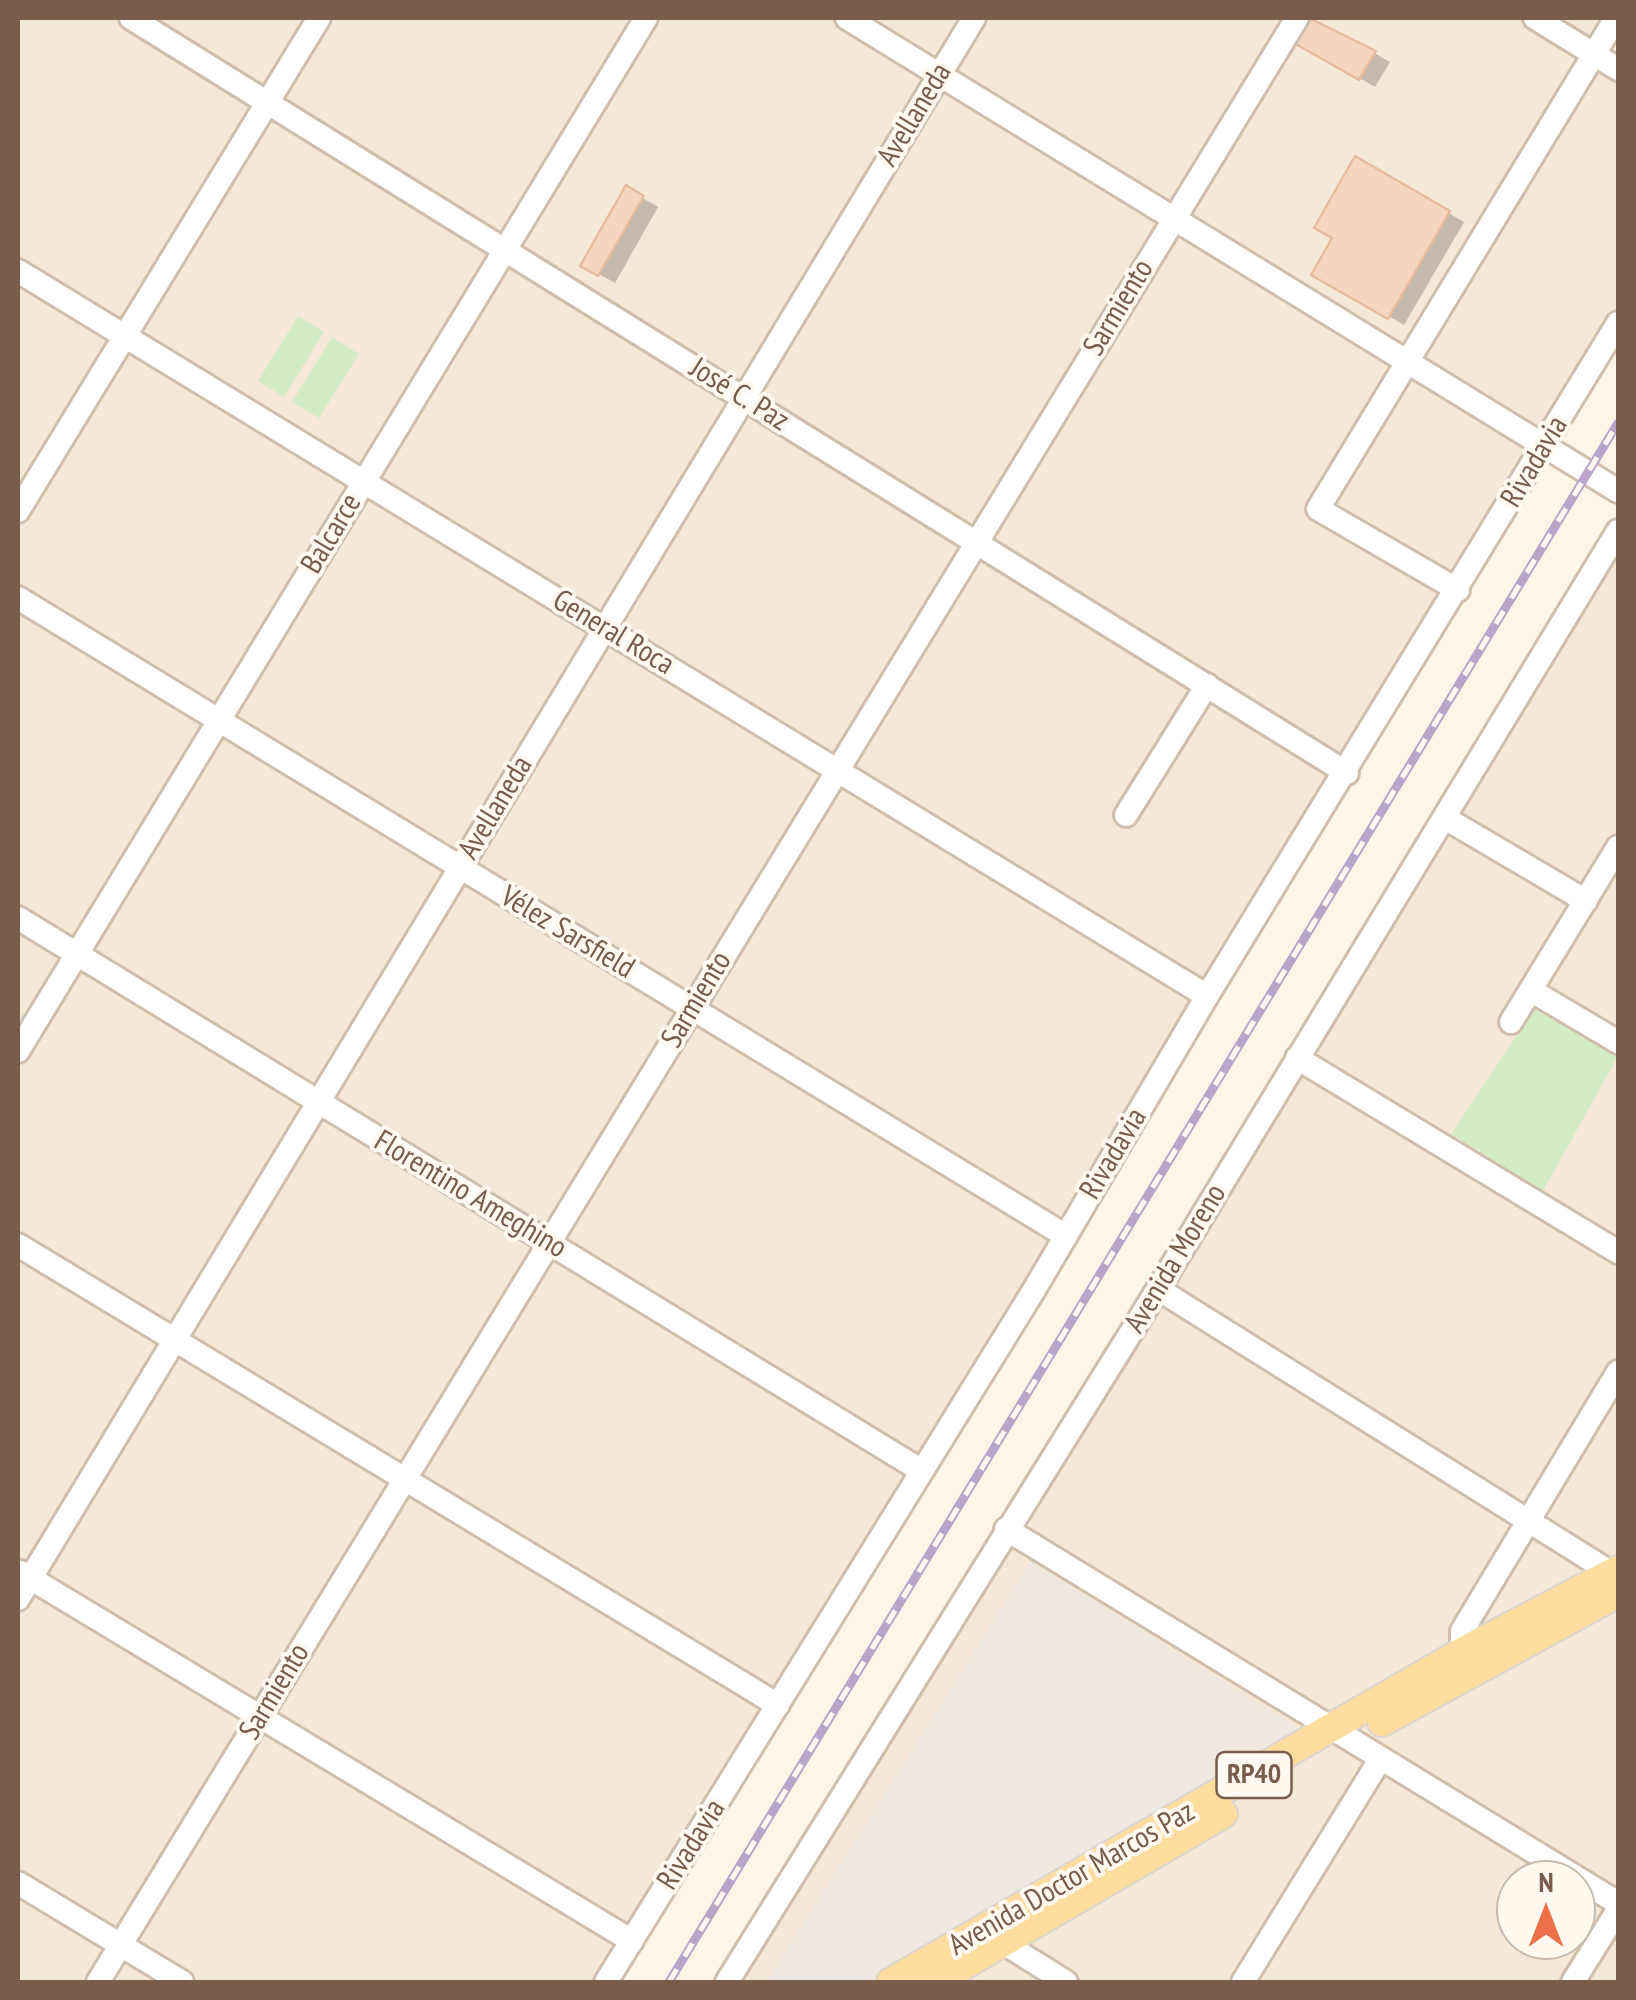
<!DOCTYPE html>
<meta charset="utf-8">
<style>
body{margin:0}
#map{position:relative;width:1636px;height:2000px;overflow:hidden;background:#fdf6e8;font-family:"PT Sans Narrow",sans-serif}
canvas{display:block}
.frame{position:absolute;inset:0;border:20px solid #795c4a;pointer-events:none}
.north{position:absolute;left:1496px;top:1860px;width:100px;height:100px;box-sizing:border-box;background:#fff9f0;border:2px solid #c9baae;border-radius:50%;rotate:0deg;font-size:28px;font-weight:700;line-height:40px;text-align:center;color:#795c4a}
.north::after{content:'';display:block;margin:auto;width:35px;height:45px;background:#ec7149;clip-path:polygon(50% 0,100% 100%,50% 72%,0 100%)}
</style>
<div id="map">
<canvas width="1636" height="2000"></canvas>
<div class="frame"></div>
<div class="north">N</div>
</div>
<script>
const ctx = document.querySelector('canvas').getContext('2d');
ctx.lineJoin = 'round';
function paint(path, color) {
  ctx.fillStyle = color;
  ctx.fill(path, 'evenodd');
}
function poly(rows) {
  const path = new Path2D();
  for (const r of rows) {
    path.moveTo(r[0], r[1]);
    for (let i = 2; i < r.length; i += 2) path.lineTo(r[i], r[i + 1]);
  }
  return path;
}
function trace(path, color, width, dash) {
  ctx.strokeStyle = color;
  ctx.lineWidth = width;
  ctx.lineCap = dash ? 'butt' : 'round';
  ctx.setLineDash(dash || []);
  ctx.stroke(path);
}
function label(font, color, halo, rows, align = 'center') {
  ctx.font = font + ' "PT Sans Narrow",sans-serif';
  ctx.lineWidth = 8;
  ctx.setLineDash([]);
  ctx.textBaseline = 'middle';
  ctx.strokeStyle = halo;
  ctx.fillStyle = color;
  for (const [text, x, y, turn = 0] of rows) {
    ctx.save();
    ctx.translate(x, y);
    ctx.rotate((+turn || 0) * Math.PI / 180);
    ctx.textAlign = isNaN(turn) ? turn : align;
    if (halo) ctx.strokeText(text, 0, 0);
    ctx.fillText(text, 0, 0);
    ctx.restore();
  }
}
paint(poly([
 [18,18,1616,18,1594,54,1618,69,1618,323,606,1982,18,1982],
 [1618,531,1618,1982,727,1982],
 [1516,1880,1576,1880,1576,1940,1516,1940]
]), '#f5e8d6');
paint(poly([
 [1031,1561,1302,1731,902,1957,866,1982,766,1982]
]), '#eee8e1');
paint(poly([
 [298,316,324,332,284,397,258,381],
 [332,337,359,354,319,418,292,402],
 [1537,1005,1618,1056,1543,1191,1451,1134]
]), '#d4ecc5');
paint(poly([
 [1312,18,1390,62,1375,87,1298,42],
 [1356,160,1464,222,1404,325,1315,274,1336,237],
 [627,189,658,207,615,283,583,265]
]), '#0003');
const building = poly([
 [1309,18,1376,51,1359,80,1294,43,1309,18],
 [1355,156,1450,211,1388,319,1311,275,1332,238,1314,228,1355,156],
 [626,185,644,196,598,276,580,266,626,185]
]);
paint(building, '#f4d5bf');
trace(building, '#e7bc9e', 2.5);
const minor = poly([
 [131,18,1347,773],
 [847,18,1618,491],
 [1535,18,1618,69],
 [18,271,1207,996],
 [18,511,319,18],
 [1458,590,1318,509,1616,18],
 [18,598,1066,1236],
 [1126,815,1207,685],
 [1445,818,1586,901],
 [18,918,922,1471],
 [1532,991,1618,1042],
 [1511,1022,1618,847],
 [18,1051,646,18],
 [1297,1058,1618,1252],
 [18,1245,778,1705],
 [1158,1289,1618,1577],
 [1006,1529,1618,1903],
 [20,1572,632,1941],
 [18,1599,974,18],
 [1462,1652,1462,1631,1618,1372],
 [18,1883,182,1982],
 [1002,1942,1066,1982],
 [98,1982,1297,18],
 [606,1982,1034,1290,1207,996,1618,323],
 [727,1982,1158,1289,1618,531],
 [1243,1982,1381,1758],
 [1573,1982,1618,1910]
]);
const major = poly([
 [1382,1722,1618,1593],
 [891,1982,1462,1652,1618,1570],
 [935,1982,1223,1814]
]);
trace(minor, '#d0bead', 28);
trace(major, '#dcd5d0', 32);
trace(minor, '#fff', 22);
trace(major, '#fedd9f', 28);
const rail = poly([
 [669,1982,1618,423]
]);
trace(rail, '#b9a5c9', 9);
trace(rail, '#fff9f0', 5, [15]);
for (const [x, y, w] of [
 [1254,1775,75]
]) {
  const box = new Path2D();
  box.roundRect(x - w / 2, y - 23, w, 46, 8);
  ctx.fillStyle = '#fff9f0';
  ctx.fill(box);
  trace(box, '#795c4a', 2.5);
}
label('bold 28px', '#795c4a', null, [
 ["RP40",1254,1775]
]);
label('30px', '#795c4a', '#fff9f0', [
 ["Avellaneda",915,115,-59],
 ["Sarmiento",1119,308,-59],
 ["José C. Paz",739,395,32],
 ["Rivadavia",1535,462,-59],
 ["Balcarce",332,534,-59],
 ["General Roca",613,633,31],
 ["Avellaneda",496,808,-59],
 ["Vélez Sarsfield",567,933,31],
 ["Sarmiento",697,1000,-59],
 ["Rivadavia",1114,1154,-59],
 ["Florentino Ameghino",470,1195,31],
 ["Avenida Moreno",1176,1259,-59],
 ["Sarmiento",275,1692,-59],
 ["Rivadavia",692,1845,-58],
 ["Avenida Doctor Marcos Paz",1072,1879,-30]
]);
</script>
